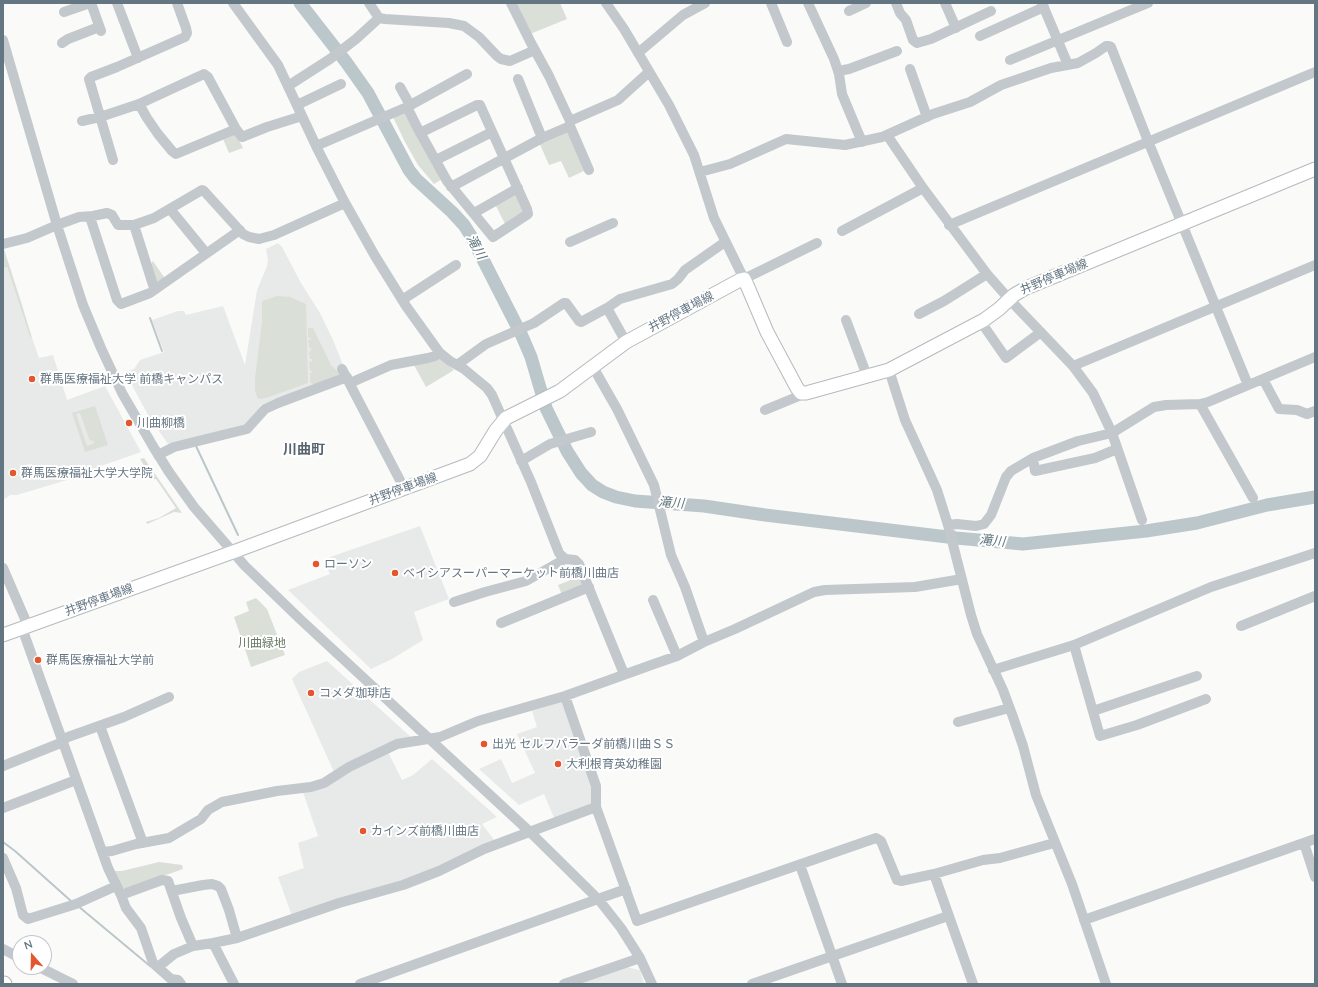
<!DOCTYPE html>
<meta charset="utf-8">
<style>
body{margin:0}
#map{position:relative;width:1318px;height:987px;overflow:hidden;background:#fafaf8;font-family:Quicksand,sans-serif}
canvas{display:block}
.frame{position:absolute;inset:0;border:4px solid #657683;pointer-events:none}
.north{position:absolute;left:12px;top:935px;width:40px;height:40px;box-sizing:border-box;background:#fff;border:1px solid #c1c8cd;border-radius:50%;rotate:340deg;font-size:11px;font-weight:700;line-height:16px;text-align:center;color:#657683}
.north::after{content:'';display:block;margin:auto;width:14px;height:18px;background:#e4572e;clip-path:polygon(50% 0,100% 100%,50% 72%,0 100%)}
</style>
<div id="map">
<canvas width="1318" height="987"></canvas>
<div class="frame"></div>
<div class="north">N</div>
</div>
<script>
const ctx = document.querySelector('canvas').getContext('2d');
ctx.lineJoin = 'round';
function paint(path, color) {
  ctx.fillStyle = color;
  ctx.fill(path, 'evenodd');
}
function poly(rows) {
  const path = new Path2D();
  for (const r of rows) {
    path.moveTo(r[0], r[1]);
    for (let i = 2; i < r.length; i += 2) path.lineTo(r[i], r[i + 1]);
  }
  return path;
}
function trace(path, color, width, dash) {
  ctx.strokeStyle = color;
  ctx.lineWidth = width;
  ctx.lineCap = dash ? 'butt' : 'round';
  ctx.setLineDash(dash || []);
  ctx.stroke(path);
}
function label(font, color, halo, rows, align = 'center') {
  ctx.font = font + ' Quicksand,"Noto Sans JP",sans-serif';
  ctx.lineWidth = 4;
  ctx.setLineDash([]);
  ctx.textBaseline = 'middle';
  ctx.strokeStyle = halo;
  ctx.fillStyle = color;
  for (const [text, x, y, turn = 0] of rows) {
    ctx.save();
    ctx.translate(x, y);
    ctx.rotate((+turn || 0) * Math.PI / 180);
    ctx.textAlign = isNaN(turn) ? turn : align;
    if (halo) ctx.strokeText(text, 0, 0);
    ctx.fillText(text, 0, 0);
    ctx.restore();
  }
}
paint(poly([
 [278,243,282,247,301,283,320,313,333,340,346,372,260,405,260,407,245,425,168,444,148,415,125,372,134,369,140,360,164,352,152,320,178,311,184,311,186,315,223,306,245,365,257,290,267,266,268,260,266,249],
 [7,267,30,337,32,338,39,358,53,355,67,400,105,386,141,452,101,466,87,474,17,495,10,495,3,500,3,268],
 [420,526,449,599,414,612,423,640,392,659,371,669,288,590,330,574,328,570,333,568,330,557],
 [327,661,413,739,334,772,292,679,299,672],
 [559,701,564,703,594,786,595,805,555,820,544,794,519,805,479,769,501,759,512,783,535,773,517,734,537,727,532,711],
 [388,752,402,780,413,775,432,759,497,817,482,824,495,841,414,878,292,916,278,877,304,868,298,843,318,836,303,792],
 [626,967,640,970,644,984,576,984]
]), '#e8e9e9');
paint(poly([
 [514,3,560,3,567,19,530,34],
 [401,114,407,114,442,179,434,184,418,165,405,142,393,117],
 [567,129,586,170,569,178,561,161,549,165,539,142],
 [233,134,237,136,243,148,229,153,223,139],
 [516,192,526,210,506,226,495,204],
 [3,246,22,305,32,338,30,337,7,267,3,268],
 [153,261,166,280,156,284,151,264],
 [277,296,290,297,306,304,308,383,266,398,258,399,255,391,255,379,262,322,262,301],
 [308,328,313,328,331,365,340,374,314,385,310,382,310,373,313,372,310,370,309,362,312,361,312,359,310,359,309,352,312,349,309,347,308,340,312,339,308,337],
 [440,358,454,370,426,387,414,365],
 [95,406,108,445,85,452,72,413],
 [80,413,90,441,93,440,94,443,87,446,76,414],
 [144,458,182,513,174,512,147,524,146,522,159,518,176,508,156,479,149,479,148,477,150,475,140,459],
 [578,577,579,579,581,578,583,581,581,587,562,595,558,585],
 [256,598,267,609,285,655,251,667,234,617,249,611,246,602],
 [159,862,182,865,183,869,126,889,121,887,115,871,122,871]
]), '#dadfd7');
trace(poly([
 [150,318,162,351],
 [196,446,238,535],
 [3,842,15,851,71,901],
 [78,906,150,966]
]), '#bbc7cb', 2);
trace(poly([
 [300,3,346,62,368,93,409,170,416,179,452,212,464,225,471,236,522,336,531,357,546,408,567,451,581,473,592,485,603,492,616,497,635,501,704,506,765,515,956,538,1023,544,1146,531,1197,523,1267,505,1315,497]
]), '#bbc7cb', 13);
const major = poly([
 [3,635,233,552,470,464,480,456,496,430,506,418,560,391,626,342,740,280,744,279,747,285,767,332,797,388,801,393,806,393,889,370,984,320,999,309,1014,295,1026,288,1315,169]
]);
const highway = poly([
 [3,984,4,984]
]);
trace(major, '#b5babe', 15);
trace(highway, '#b4b9bd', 17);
trace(poly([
 [91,3,101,31],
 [117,3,138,58],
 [233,3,278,65,318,150,344,201,375,256,406,306,439,352,450,361,464,369,487,388,492,395,531,482,559,553,565,559,575,560,579,564,624,674],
 [369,3,379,18,385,19,449,23,464,26,479,37,497,56,501,59,510,61,535,50],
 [511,3,531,43,549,76,570,121],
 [606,3,624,29,669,105,694,155,714,218,744,279,817,243],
 [771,3,787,42],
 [808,3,834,59,839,74,842,94,862,142],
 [896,3,900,13,906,20,913,40,917,43,931,39,991,11],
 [945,3,956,28],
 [1042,3,1068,65],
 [849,11,866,3],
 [64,12,90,3],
 [980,36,1044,7],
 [3,40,57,225,83,305,101,348,122,393,154,448,169,472,194,507,245,566,301,620,530,832,599,900,621,928,640,958,652,984],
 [62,43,68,39,99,27],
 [638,53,683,15,705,3],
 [1010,60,1148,3],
 [910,69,927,117],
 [838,71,849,69,897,51],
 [518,79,542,138],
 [288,86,330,59,356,39,379,18],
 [400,87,410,105],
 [139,104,147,118,158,134,172,151,176,154,236,129],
 [297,105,341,84],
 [407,107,467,74],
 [82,121,100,117,139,104,204,74,208,77,236,129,242,137,267,127,302,116],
 [570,126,589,170],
 [887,135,923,188,987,274,1009,299,1073,366,1093,393,1112,433,1142,520],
 [316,146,407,107,417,127,447,181,493,237,528,214,527,209,480,105,477,105,420,133],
 [113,160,89,79,91,77,117,67,185,37,187,33,186,28,177,3],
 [436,160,492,132],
 [700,172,730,164,786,139,845,145,882,137,933,114,970,102,1001,85,1051,68,1078,63,1096,53,1106,46,1109,46,1111,47,1148,141,1248,385],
 [451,187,542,138,570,126,570,121,618,100,649,72],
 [170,209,206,253],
 [474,213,518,188],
 [90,217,117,300,121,304,150,293,240,230],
 [134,225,153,285,156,289],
 [949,225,1315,72],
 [842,231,923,188],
 [570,242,613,223],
 [3,244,27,238,57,225,79,217,93,216,107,213,112,215,118,225,134,225,154,218,202,190,204,191,243,234,249,237,259,239,274,235,345,203],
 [402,300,456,265],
 [607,308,626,342],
 [919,314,944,301,987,274],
 [846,320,867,376],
 [981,322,1006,358,1041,332],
 [457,365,486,344,534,323,564,303,566,303,579,321,581,322,607,308,620,299,672,284,678,279,685,270,725,242],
 [1073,366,1315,265],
 [593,367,617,409,654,485,671,555,685,587,704,642],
 [342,369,404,488],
 [889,370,905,420,937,490,948,525,971,615,977,634,1003,690,1013,717,1023,746,1036,795,1072,884,1106,984],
 [1263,379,1279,409,1297,410,1307,414,1315,411],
 [350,383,391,365,428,358,435,356,439,352],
 [1200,404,1253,498],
 [765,410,799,396,801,393],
 [158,455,174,447,247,429,265,409,278,403,347,377],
 [1033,458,1035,471,1095,458,1117,449],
 [521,461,550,444,591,432],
 [948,525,957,524,976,526,984,524,991,515,1006,477,1011,471,1033,458,1078,441,1112,433,1154,407,1166,405,1200,404,1208,402,1315,357],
 [3,568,28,626],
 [653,600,677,656],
 [454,602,485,592,526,581,565,559],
 [501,623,589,587],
 [1241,626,1315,596],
 [22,628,108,868,121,895,126,908,141,928,153,963,171,979,178,980,181,984],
 [1074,645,1100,736,1137,725,1206,699],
 [993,670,1074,645,1211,587,1315,553],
 [565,696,596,786,596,807,637,921,876,838,881,841,897,880,901,881,934,874,983,860,1000,858,1054,843],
 [1093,711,1197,676],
 [958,722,1009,708],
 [100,726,143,843],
 [3,766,58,744,68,737,124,717,169,697],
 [3,808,76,780],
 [1304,843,1315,877],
 [103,852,112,851,136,844,169,838,201,819,208,810,222,802,277,791,311,787,324,783,349,767,397,744,440,737,478,721,565,696,654,664,677,656,704,642,735,629,814,592,825,590,915,587,962,579],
 [3,858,16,888,23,915,28,919,76,904,116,886],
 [800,865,842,984],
 [934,874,973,984],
 [121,895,162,880,168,881,181,918,193,946],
 [1084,920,1315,839],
 [237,938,339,903,403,885,439,871,484,849,596,807],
 [213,943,234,984],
 [3,949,20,958],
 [39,967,73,984],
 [158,967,174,954,193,946,213,943,237,938,229,910,221,889,218,886,212,884,203,885,172,891],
 [360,984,626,889],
 [564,984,640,958],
 [752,984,948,916]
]), '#c3c8cc', 10);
trace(major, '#fff', 13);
trace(highway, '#fff', 15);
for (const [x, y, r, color] of [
 [32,379,4,"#e4572e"],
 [129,423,4,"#e4572e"],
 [13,473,4,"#e4572e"],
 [316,564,4,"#e4572e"],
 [395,573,4,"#e4572e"],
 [38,660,4,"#e4572e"],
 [311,693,4,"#e4572e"],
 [484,744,4,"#e4572e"],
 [558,764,4,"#e4572e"],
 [363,831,4,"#e4572e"]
]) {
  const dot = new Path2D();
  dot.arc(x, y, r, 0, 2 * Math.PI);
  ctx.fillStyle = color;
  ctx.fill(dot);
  trace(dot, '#fff', 1.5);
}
label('12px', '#657683', '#fff', [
 ["井野停車場線",1054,277,-23],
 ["井野停車場線",681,312,-28],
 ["井野停車場線",403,489,-20],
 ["井野停車場線",99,600,-20]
]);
label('12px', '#657683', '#fff', [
 ["群馬医療福祉大学 前橋キャンパス",40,379],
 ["川曲柳橋",137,423],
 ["群馬医療福祉大学大学院",21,473],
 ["ローソン",324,564],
 ["ベイシアスーパーマーケット前橋川曲店",403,573],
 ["群馬医療福祉大学前",46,660],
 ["コメダ珈琲店",319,693],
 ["出光 セルフパラーダ前橋川曲ＳＳ",492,744],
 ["大利根育英幼稚園",566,764],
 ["カインズ前橋川曲店",371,831]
], 'left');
label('12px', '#687a64', '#fff', [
 ["川曲緑地",262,643]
]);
label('italic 13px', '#60757c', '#fff', [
 ["滝川",476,247,61],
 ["滝川",671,503,4],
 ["滝川",992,541,5]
]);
label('bold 14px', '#57646e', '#fff', [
 ["川曲町",304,450]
]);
</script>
